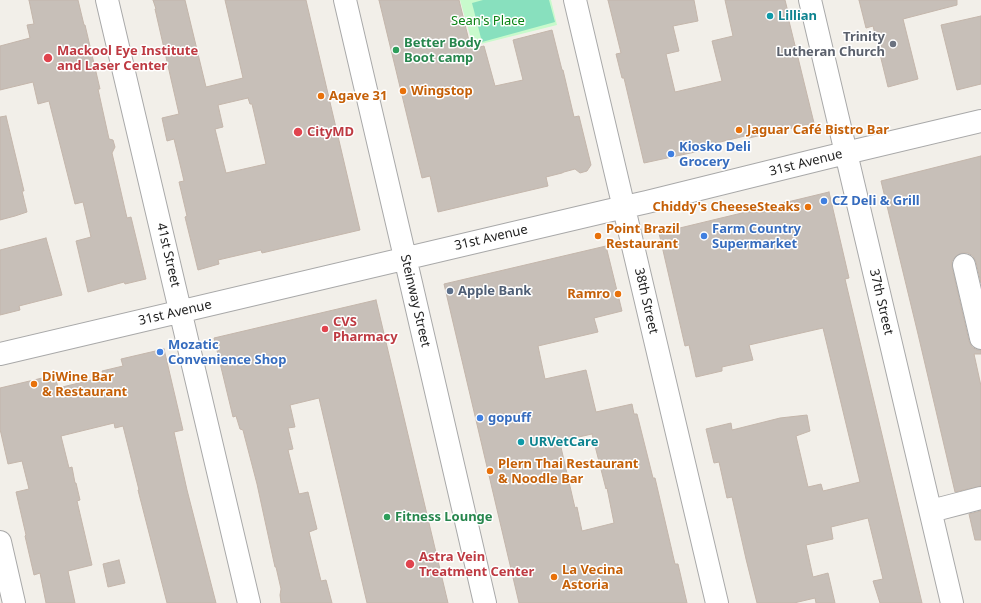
<!DOCTYPE html>
<meta charset="utf-8">
<style>
body{margin:0}
canvas{display:block;background:#f2efe9}
</style>
<canvas width="981" height="603"></canvas>
<script>
const ctx = document.querySelector('canvas').getContext('2d');
ctx.lineJoin = 'round';
function paint(path, color) {
  ctx.fillStyle = color;
  ctx.fill(path, 'evenodd');
}
function poly(rows) {
  const path = new Path2D();
  for (const r of rows) {
    path.moveTo(r[0], r[1]);
    for (let i = 2; i < r.length; i += 2) path.lineTo(r[i], r[i + 1]);
  }
  return path;
}
function trace(path, color, width, dash) {
  ctx.strokeStyle = color;
  ctx.lineWidth = width;
  ctx.lineCap = dash ? 'butt' : 'round';
  ctx.setLineDash(dash || []);
  ctx.stroke(path);
}
function label(font, color, halo, rows, align = 'center') {
  ctx.font = font + ' "Noto Sans",sans-serif';
  ctx.lineWidth = 3;
  ctx.setLineDash([]);
  ctx.textBaseline = 'middle';
  ctx.strokeStyle = halo;
  ctx.fillStyle = color;
  for (const [text, x, y, turn = 0] of rows) {
    ctx.save();
    ctx.translate(x, y);
    ctx.rotate((+turn || 0) * Math.PI / 180);
    ctx.textAlign = isNaN(turn) ? turn : align;
    if (halo) ctx.strokeText(text, 0, 0);
    ctx.fillText(text, 0, 0);
    ctx.restore();
  }
}
paint(poly([
 [460,0,551,0,557,25,473,46]
]), '#c8facc');
paint(poly([
 [483,0,549,0,555,22,482,42,472,3]
]), '#88e0be');
const building = poly([
 [29,0,78,0,84,25,85,25,100,89,98,89,109,139,113,140,115,147,112,153,127,218,131,217,146,279,125,284,124,282,88,292,76,241,91,237,83,202,75,204,49,101,38,104,33,82,0,90,0,46,30,38,27,25,34,24,29,0],
 [153,0,185,0,206,87,243,78,225,0,306,0,360,230,262,253,261,250,218,260,219,264,198,270,185,217,187,216,179,182,184,181,174,139,167,141,162,118,179,114,155,9,156,9,153,0],
 [248,98,250,104,252,104,266,164,226,173,215,129,223,127,218,105,248,98],
 [379,0,459,0,471,49,484,46,495,86,523,80,513,40,552,30,562,70,563,70,574,117,579,116,591,165,587,171,580,173,575,169,564,172,562,173,546,177,548,186,438,212,430,176,422,178,379,0],
 [608,0,694,0,698,21,673,26,679,51,666,54,675,92,722,81,712,41,733,36,725,0,785,0,790,20,789,21,814,123,749,138,749,135,708,145,709,149,644,163,624,78,622,78,616,54,621,53,608,0],
 [859,0,957,0,957,5,903,19,918,79,888,87,873,26,866,28,859,0],
 [981,16,981,84,957,90,941,25,981,16],
 [6,116,24,191,22,191,27,212,15,216,0,220,0,117,6,116],
 [981,156,981,283,976,262,973,256,968,253,962,253,956,256,952,261,952,267,969,341,972,347,977,350,981,350,981,354,974,354,981,386,981,486,955,492,918,334,881,181,981,156],
 [829,192,849,278,845,279,922,603,880,603,873,581,883,579,868,518,831,527,833,539,806,545,813,577,828,573,835,603,816,603,815,598,794,603,757,603,746,559,732,497,727,498,719,462,714,463,706,429,731,423,732,430,780,418,807,415,810,431,796,436,808,487,821,484,823,491,860,482,823,328,749,345,753,360,722,367,722,371,696,377,689,345,685,346,659,233,829,192],
 [46,238,62,295,19,306,20,310,0,315,0,250,46,238],
 [606,246,622,311,594,318,598,332,538,346,542,365,545,379,586,370,596,412,632,404,634,414,637,414,653,478,655,478,675,564,678,564,687,603,519,603,444,284,606,246],
 [592,434,606,489,607,488,614,523,582,531,577,507,575,508,560,443,562,443,561,441,592,434],
 [376,300,448,603,367,603,319,398,290,405,295,427,288,428,293,449,288,450,299,494,308,492,317,529,309,532,321,581,326,580,332,603,281,603,280,595,281,589,276,567,275,567,257,484,245,438,243,430,240,429,236,416,233,417,214,338,376,300],
 [164,349,183,430,174,432,187,490,216,603,167,603,148,529,138,490,139,490,123,426,115,428,114,423,61,436,69,468,72,467,75,483,76,483,80,500,77,501,92,565,68,571,75,603,46,603,40,573,34,575,25,536,26,535,16,492,29,489,22,461,8,464,0,429,0,388,55,375,58,388,104,377,102,371,123,366,121,359,164,349],
 [981,511,981,540,975,540,969,514,981,511],
 [119,560,125,583,108,587,103,564,119,560]
]);
paint(building, '#c7bfb8');
trace(building, '#c4b6ab', 1);
const minor = poly([
 [107,0,249,603],
 [345,0,411,283,485,603],
 [575,0,717,603],
 [810,0,952,603],
 [964,265,981,338],
 [0,354,607,211,647,202,829,157,981,121],
 [931,511,981,498],
 [0,542,14,603]
]);
trace(minor, '#a9a9a9', 24);
trace(minor, '#fff', 22);
for (const [x, y, r, color] of [
 [770,16,4,"#0f9aa8"],
 [893,44,4,"#6b7280"],
 [396,50,4,"#2e9e5b"],
 [48,58,5,"#e0444e"],
 [403,91,4,"#e8710a"],
 [321,96,4,"#e8710a"],
 [739,130,4,"#e8710a"],
 [298,132,5,"#e0444e"],
 [671,154,4,"#3f7fe0"],
 [824,201,4,"#3f7fe0"],
 [808,207,4,"#e8710a"],
 [598,236,4,"#e8710a"],
 [704,236,4,"#3f7fe0"],
 [450,291,4,"#5c6f8a"],
 [618,294,4,"#e8710a"],
 [325,329,4,"#e0444e"],
 [160,352,4,"#3f7fe0"],
 [34,384,4,"#e8710a"],
 [480,418,4,"#3f7fe0"],
 [521,442,4,"#0f9aa8"],
 [490,471,4,"#e8710a"],
 [387,517,4,"#2e9e5b"],
 [410,564,5,"#e0444e"],
 [554,577,4,"#e8710a"]
]) {
  const dot = new Path2D();
  dot.arc(x, y, r, 0, 2 * Math.PI);
  ctx.fillStyle = color;
  ctx.fill(dot);
  trace(dot, '#fff', 1.5);
}
label('bold 13px', '#0d838f', '#fff', [
 ["Lillian",778,16],
 ["URVetCare",529,442]
], 'left');
label('13px', '#0c8416', '#fff', [
 ["Sean's Place",488,21]
]);
label('bold 13px', '#5b616d', '#fff', [
 ["Trinity",885,37],
 ["Lutheran Church",885,52]
], 'right');
label('bold 13px', '#27864d', '#fff', [
 ["Better Body",404,43],
 ["Boot camp",404,58],
 ["Fitness Lounge",395,517]
], 'left');
label('bold 13px', '#be3a42', '#fff', [
 ["Mackool Eye Institute",57,51],
 ["and Laser Center",57,66],
 ["CityMD",307,132],
 ["CVS",333,322],
 ["Pharmacy",333,337],
 ["Astra Vein",419,557],
 ["Treatment Center",419,572]
], 'left');
label('bold 13px', '#c56008', '#fff', [
 ["Wingstop",411,91],
 ["Agave 31",329,96],
 ["Jaguar Café Bistro Bar",747,130],
 ["Chiddy's CheeseSteaks",800,207,"right"],
 ["Point Brazil",606,229],
 ["Restaurant",606,244],
 ["Ramro",610,294,"right"],
 ["DiWine Bar",42,377],
 ["& Restaurant",42,392],
 ["Plern Thai Restaurant",498,464],
 ["& Noodle Bar",498,479],
 ["La Vecina",562,570],
 ["Astoria",562,585]
], 'left');
label('bold 13px', '#366cbe', '#fff', [
 ["Kiosko Deli",679,147],
 ["Grocery",679,162],
 ["CZ Deli & Grill",832,201],
 ["Farm Country",712,229],
 ["Supermarket",712,244],
 ["Mozatic",168,345],
 ["Convenience Shop",168,360],
 ["gopuff",488,418]
], 'left');
label('13px', '#222', '#fff', [
 ["31st Avenue",806,163,-14],
 ["31st Avenue",491,238,-13],
 ["41st Street",168,255,77],
 ["Steinway Street",415,301,77],
 ["38th Street",646,301,77],
 ["37th Street",881,302,77],
 ["31st Avenue",175,313,-13]
]);
label('bold 13px', '#4e5e75', '#fff', [
 ["Apple Bank",458,291]
], 'left');
</script>
